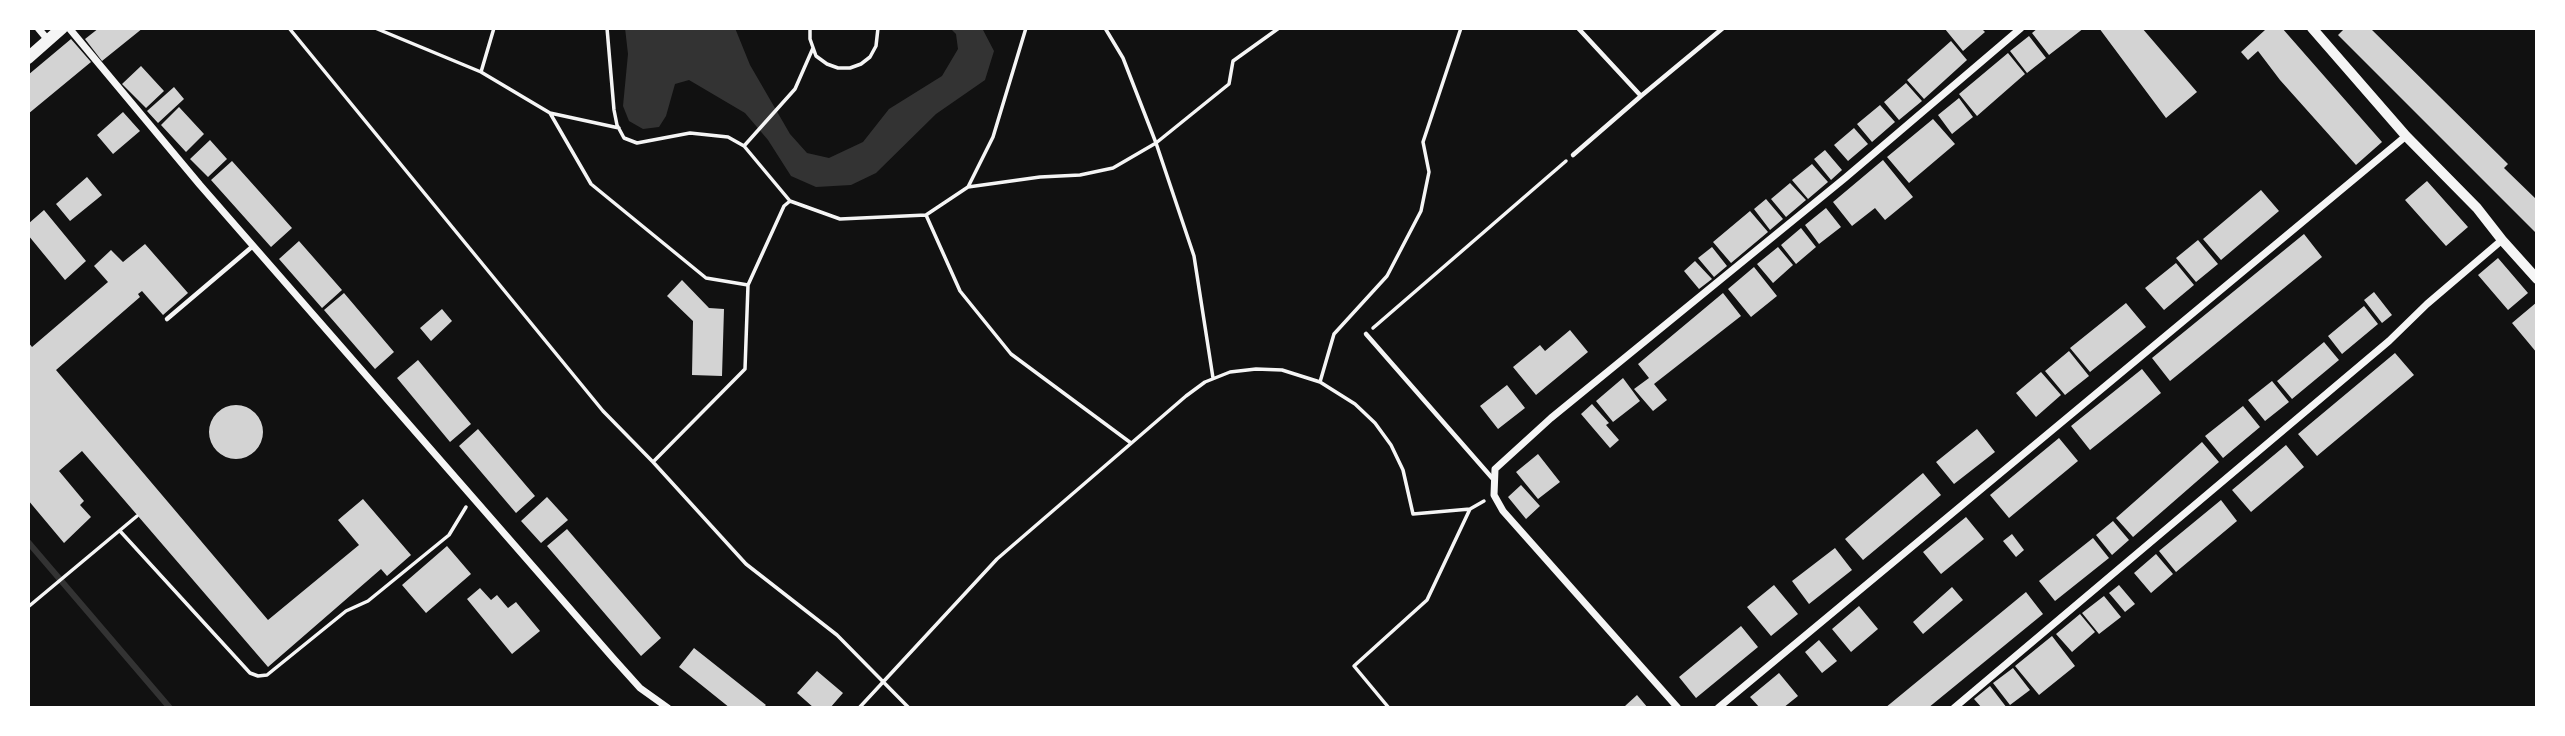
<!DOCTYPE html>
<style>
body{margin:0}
#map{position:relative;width:2565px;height:736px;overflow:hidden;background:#111;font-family:"Titillium Web",sans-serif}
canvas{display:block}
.frame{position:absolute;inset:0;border:30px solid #fff;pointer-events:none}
</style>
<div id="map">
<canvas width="2565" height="736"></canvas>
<div class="frame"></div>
</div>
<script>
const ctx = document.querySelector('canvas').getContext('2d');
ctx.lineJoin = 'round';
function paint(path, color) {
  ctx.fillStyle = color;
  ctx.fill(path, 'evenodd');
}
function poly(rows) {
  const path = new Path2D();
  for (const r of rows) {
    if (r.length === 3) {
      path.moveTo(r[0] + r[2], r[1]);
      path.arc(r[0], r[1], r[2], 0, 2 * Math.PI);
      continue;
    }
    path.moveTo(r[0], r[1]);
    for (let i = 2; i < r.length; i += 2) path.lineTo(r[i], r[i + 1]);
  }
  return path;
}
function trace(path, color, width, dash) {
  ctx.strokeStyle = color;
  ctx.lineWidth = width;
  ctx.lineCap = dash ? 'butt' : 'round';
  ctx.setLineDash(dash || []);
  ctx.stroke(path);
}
paint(poly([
 [625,28,735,28,750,65,790,134,807,153,829,158,863,142,889,109,942,76,958,49,956,34,950,28,982,28,994,51,985,80,936,114,876,173,851,185,816,187,791,176,768,140,745,113,689,80,675,84,666,116,659,127,643,129,629,121,623,106,628,54]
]), '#333');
trace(poly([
 [28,542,170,708]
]), '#333', 6);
paint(poly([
 [99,28,143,28,102,61,85,39],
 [1946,28,1981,28,1985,32,1963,51,1945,29],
 [2038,28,2084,28,2049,55,2032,33],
 [2099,28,2142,28,2197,92,2166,118],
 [2263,28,2282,28,2382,142,2356,165,2280,80,2258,51,2248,60,2241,52,2265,30],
 [2345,28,2370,28,2508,164,2504,168,2537,200,2537,234,2338,35],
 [2029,36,2046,58,2027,73,2010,51],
 [71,39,91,62,28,114,28,75],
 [1951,41,1967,60,1924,99,1907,80],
 [2008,53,2025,74,1977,116,1959,94],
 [141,66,164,91,146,108,122,84],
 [1906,83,1922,101,1899,120,1884,102],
 [174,87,184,99,158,123,147,111],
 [1959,98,1973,117,1952,134,1938,115],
 [1880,105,1895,122,1872,142,1857,124],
 [179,107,204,134,186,152,161,125],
 [123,112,140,131,113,154,97,135],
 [1933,119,1955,144,1909,183,1887,157],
 [1854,128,1868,144,1848,161,1834,145],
 [210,140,227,159,208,177,190,159],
 [1825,150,1842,170,1831,180,1814,159],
 [1883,160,1913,197,1885,220,1875,208,1852,226,1833,202],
 [232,161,292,228,271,247,211,180],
 [1812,164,1828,182,1808,199,1792,180],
 [87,177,102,195,70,221,56,204],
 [2427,181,2468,227,2446,246,2405,200],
 [1790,183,1806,200,1786,217,1771,199],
 [2261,190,2279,211,2221,260,2203,239],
 [1766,199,1783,219,1770,230,1754,209],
 [1826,208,1841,227,1819,244,1805,225],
 [44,210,86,261,65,280,28,235,28,224],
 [1750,211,1768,232,1731,263,1713,242],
 [1801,228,1816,247,1796,264,1781,245],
 [2304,234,2322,257,2170,381,2152,358],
 [2198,240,2218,264,2196,282,2176,258],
 [299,241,342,290,322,308,279,259],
 [145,244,188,293,163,315,142,291,138,294,140,297,56,370,268,620,359,545,338,520,363,499,411,555,387,576,381,569,268,667,82,451,59,471,84,501,80,505,91,517,64,543,28,500,28,342,32,347,108,282,94,266,111,250,123,262],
 [1712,247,1727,266,1714,277,1698,258],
 [1778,247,1793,265,1773,283,1757,264],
 [2498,258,2528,293,2508,310,2478,275],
 [1695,261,1712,279,1699,289,1684,271],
 [2176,263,2194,285,2164,310,2145,288],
 [1754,267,1777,296,1751,317,1728,289],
 [682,280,709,308,724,309,722,376,692,375,693,321,667,296],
 [2374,292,2392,315,2382,323,2364,300],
 [344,293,394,352,375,369,324,310],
 [1723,293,1741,316,1654,384,1667,400,1653,411,1634,389,1649,378,1638,364],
 [2537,302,2537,353,2512,323],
 [2126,303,2146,327,2090,372,2070,348],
 [2364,306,2378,324,2342,354,2328,336],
 [442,309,452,321,431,341,420,328],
 [1570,330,1588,352,1536,395,1513,367,1540,345,1545,351],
 [2324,342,2339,360,2292,399,2277,381],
 [2069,351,2089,376,2065,395,2045,371],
 [2395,353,2414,375,2317,456,2298,434],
 [418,360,471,424,450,442,397,378],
 [2142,369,2161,393,2090,450,2071,426],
 [2041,372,2061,395,2036,417,2016,393],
 [1623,378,1640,401,1613,422,1596,401],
 [2272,381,2289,402,2265,421,2248,400],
 [1507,385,1525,408,1498,429,1480,406],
 [1592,404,1609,423,1606,425,1619,440,1610,448,1581,414],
 [236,432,27],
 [2243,406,2260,427,2223,458,2205,436],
 [478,429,535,496,516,513,459,446],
 [1977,429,1995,452,1954,484,1936,462],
 [2059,438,2078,461,2009,518,1990,495],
 [2202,442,2219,462,2133,537,2116,518],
 [2286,445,2304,467,2251,512,2232,490],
 [1538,454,1560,482,1538,499,1516,472],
 [1923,473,1941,495,1863,560,1845,539],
 [1521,485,1540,506,1526,519,1508,497],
 [547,497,568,520,541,543,521,521],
 [2221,500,2237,521,2176,572,2159,551],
 [1966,517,1984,539,1941,574,1923,552],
 [2113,521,2129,540,2112,555,2096,535],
 [567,529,661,638,641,656,547,546],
 [2012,534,2024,550,2016,557,2003,541],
 [2093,538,2109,558,2055,601,2039,581],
 [447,546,471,574,426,613,402,585],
 [1835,548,1852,570,1809,604,1792,581],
 [2156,554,2173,574,2151,593,2134,573],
 [1774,585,1798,614,1771,636,1747,607],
 [2119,585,2135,604,2125,612,2109,593],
 [1952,587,1963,600,1923,634,1913,622],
 [480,588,491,600,497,595,508,608,516,602,540,631,512,654,467,599],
 [2026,592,2043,614,1928,708,1885,708],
 [2104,596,2121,617,2099,634,2082,613],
 [1859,606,1878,629,1851,652,1832,629],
 [2080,614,2095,632,2072,652,2056,634],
 [1741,626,1758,647,1696,698,1679,677],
 [2052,636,2075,666,2039,695,2015,666],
 [1819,640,1837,661,1822,673,1805,652],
 [694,648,766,705,763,708,730,708,679,667],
 [2013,668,2030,690,2010,705,1993,683],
 [817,671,843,693,830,708,814,708,797,693],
 [1779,673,1798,696,1783,708,1760,708,1750,697],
 [1990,686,2007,708,1982,708,1974,699],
 [1637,695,1648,708,1622,708,1625,706]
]), '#d3d3d3');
trace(poly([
 [289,28,603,411,653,462,746,564,837,635,909,708],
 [375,28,481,72,550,113,591,184,706,278,748,285,784,206,790,201,840,219,926,215,968,187,1040,177,1080,175,1113,168,1156,143,1229,84,1233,61,1279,28],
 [607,28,614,110,617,125,624,138,637,143,690,133,728,137,744,146,790,201],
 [810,28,810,39,816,56,827,64,838,68,850,68,861,64,870,57,876,46,878,28],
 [1105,28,1123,58,1156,143,1194,256,1213,378],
 [481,72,494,28],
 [550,113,619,128],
 [744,146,795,89,813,48],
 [968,187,993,137,1026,28],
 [926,215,960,291,1011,354,1131,443],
 [1373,328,1566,161],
 [1320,382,1334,334,1387,276,1421,211,1429,172,1423,142,1461,28],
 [653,462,745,369,748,285],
 [120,531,250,673,258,676,267,675,346,611,368,601,449,535,466,507],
 [28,607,137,516],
 [859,708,997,559,1186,396,1205,382,1230,372,1256,369,1282,370,1320,382,1355,404,1375,423,1391,445,1403,470,1413,514,1470,509,1484,501],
 [1389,708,1354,666,1427,600,1470,509]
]), '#f5f5f5', 3.5);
trace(poly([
 [1641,96,1723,28],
 [1573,155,1641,96,1578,28],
 [167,319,253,246],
 [1366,334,1493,479]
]), '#f5f5f5', 4.5);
trace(poly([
 [38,28,48,40],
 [69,28,200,185,613,658,640,688,668,708],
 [1678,708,1503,511,1494,495,1495,469,1551,418,1845,178,2021,28],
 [1718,708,2406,136],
 [1954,708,2389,341,2427,304,2502,240]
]), '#f5f5f5', 7);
trace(poly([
 [2312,28,2406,136,2477,208,2502,240,2537,279]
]), '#f5f5f5', 10);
trace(poly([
 [28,58,62,28]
]), '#f5f5f5', 12);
</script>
